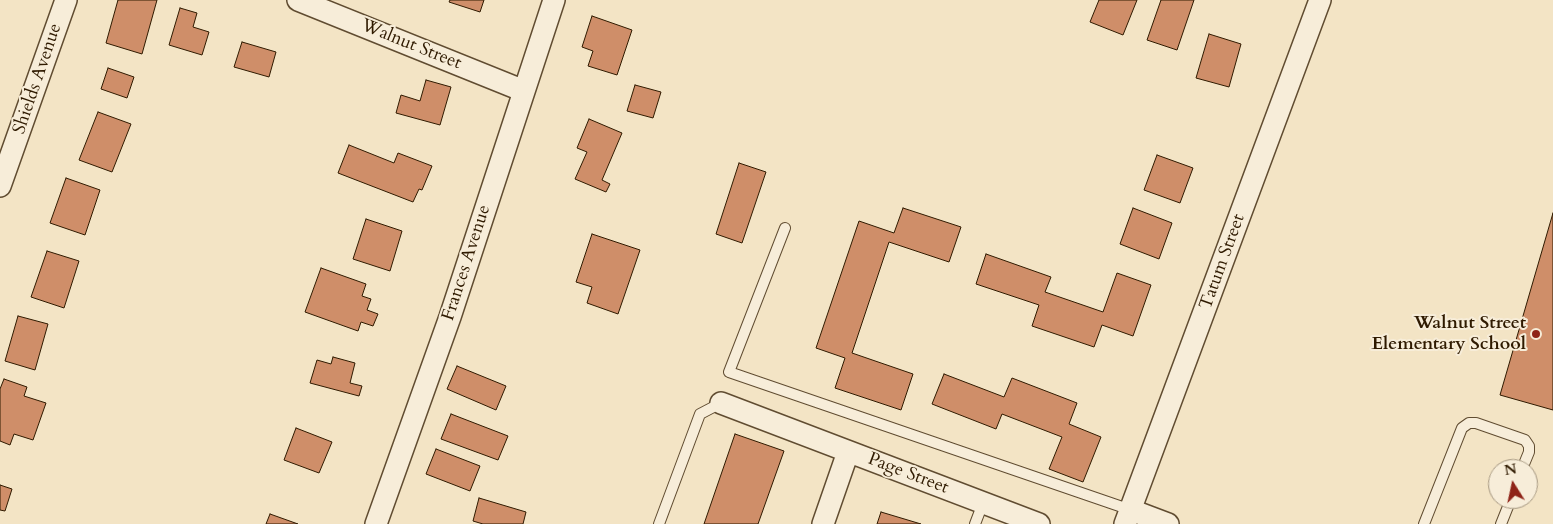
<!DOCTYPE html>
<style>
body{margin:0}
#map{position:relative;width:1553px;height:524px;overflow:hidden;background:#f3e4c5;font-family:Cardo,serif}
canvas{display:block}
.north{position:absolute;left:1488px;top:459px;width:50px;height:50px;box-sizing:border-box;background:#f7edd9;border:1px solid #a79982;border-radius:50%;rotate:350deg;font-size:14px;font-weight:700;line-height:20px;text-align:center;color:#2f1a00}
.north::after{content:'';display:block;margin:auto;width:18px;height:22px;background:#8f2418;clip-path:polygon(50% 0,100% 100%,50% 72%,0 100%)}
</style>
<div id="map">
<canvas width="1553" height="524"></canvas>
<div class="north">N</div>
</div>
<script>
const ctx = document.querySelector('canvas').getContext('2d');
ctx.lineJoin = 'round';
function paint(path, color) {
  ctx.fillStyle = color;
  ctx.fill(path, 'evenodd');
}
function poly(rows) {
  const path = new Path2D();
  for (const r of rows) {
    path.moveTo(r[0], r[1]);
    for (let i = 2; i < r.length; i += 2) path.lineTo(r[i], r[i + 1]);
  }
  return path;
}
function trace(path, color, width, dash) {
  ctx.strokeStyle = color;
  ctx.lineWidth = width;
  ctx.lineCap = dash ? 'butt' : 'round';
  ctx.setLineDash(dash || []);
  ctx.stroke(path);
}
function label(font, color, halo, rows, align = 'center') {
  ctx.font = font + ' Cardo,serif';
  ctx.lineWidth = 4;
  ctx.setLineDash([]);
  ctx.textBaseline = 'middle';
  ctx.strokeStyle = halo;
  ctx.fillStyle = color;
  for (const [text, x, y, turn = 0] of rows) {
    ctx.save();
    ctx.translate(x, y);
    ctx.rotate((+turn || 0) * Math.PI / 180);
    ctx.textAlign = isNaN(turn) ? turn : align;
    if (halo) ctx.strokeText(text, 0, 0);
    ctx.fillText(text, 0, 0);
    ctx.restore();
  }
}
const building = poly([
 [118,0,157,0,142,54,106,43,118,0],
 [450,0,484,0,480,12,449,2,450,0],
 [1099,0,1137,0,1123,35,1090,22,1099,0],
 [1161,0,1194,0,1177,50,1147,40,1161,0],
 [180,8,197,13,193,27,209,32,202,55,169,45,180,8],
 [592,16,632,30,617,75,588,66,593,51,582,47,592,16],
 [1209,34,1241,44,1229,87,1196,78,1209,34],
 [242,42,276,52,269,77,234,67,242,42],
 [108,68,134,77,127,98,101,89,108,68],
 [426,80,451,87,440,125,396,113,401,95,420,101,426,80],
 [635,85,661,92,653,118,627,111,635,85],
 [98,112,131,124,112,172,79,160,98,112],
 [589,119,622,133,602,180,610,184,606,192,575,179,587,152,577,148,589,119],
 [349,145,394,163,398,153,432,166,422,190,419,189,413,202,338,173,349,145],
 [1157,155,1193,168,1180,203,1144,190,1157,155],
 [739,163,766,172,742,243,716,234,739,163],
 [66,178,100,190,85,235,50,223,66,178],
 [903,208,961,227,949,262,889,242,852,353,913,374,901,410,835,388,845,358,816,348,859,221,894,233,903,208],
 [1133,208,1172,223,1159,259,1120,244,1133,208],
 [1553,213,1553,410,1500,395,1553,213],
 [366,219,402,231,390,271,353,259,366,219],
 [592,234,640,250,618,314,587,303,592,287,576,282,592,234],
 [47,251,79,261,64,308,31,297,47,251],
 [986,254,1051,277,1045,292,1103,312,1117,273,1151,285,1133,336,1102,325,1094,347,1032,326,1039,305,976,284,986,254],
 [321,268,366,284,362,296,371,299,367,310,378,314,373,326,361,322,358,331,305,312,321,268],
 [18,316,48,324,35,370,5,361,18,316],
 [333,357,355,363,350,383,362,386,359,396,310,383,317,360,331,364,333,357],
 [457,366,506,386,496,410,447,389,457,366],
 [944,374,1004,397,1012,378,1077,403,1069,424,1101,437,1083,482,1049,469,1062,437,1002,414,996,429,932,404,944,374],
 [4,379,27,387,24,396,46,403,33,440,14,434,10,445,0,441,0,389,4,379],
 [451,414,508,436,498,460,441,439,451,414],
 [296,428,332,442,319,473,284,460,296,428],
 [735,434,784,451,758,524,704,524,735,434],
 [436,449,480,466,470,491,426,474,436,449],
 [0,485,12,489,5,511,0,510,0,485],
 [479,498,526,512,523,524,483,524,473,521,479,498],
 [881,512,921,524,877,524,881,512],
 [270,514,298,524,266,524,270,514]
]);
paint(building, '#cf8e69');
trace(building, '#2f1a00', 1);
const lane = poly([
 [785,228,729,372,1131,510],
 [659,524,700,414,721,403],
 [975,524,983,503],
 [1424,524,1462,428,1469,423,1476,423,1525,440,1529,446,1529,452,1522,469],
 [1501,524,1511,499]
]);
const street = poly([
 [298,0,524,91],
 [0,186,66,0],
 [721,403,1039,524],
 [1131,510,1168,524],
 [376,524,450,317,554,0],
 [823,524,848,452],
 [1125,524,1320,0]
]);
trace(lane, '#604c31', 12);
trace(street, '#604c31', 24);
trace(lane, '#f7edd9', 10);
trace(street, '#f7edd9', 21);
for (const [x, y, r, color] of [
 [1536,334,5,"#8f2418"]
]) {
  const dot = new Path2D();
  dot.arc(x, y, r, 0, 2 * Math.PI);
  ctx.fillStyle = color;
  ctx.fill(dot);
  trace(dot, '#f7edd9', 2);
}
label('18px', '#2f1a00', '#f7edd9', [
 ["Walnut Street",411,45,22],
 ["Shields Avenue",38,79,-71],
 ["Tatum Street",1223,262,-70],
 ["Frances Avenue",467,263,-72],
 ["Page Street",908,474,21]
]);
label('bold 18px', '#2f1a00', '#f7edd9', [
 ["Walnut Street",1526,324],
 ["Elementary School",1526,345]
], 'right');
</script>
